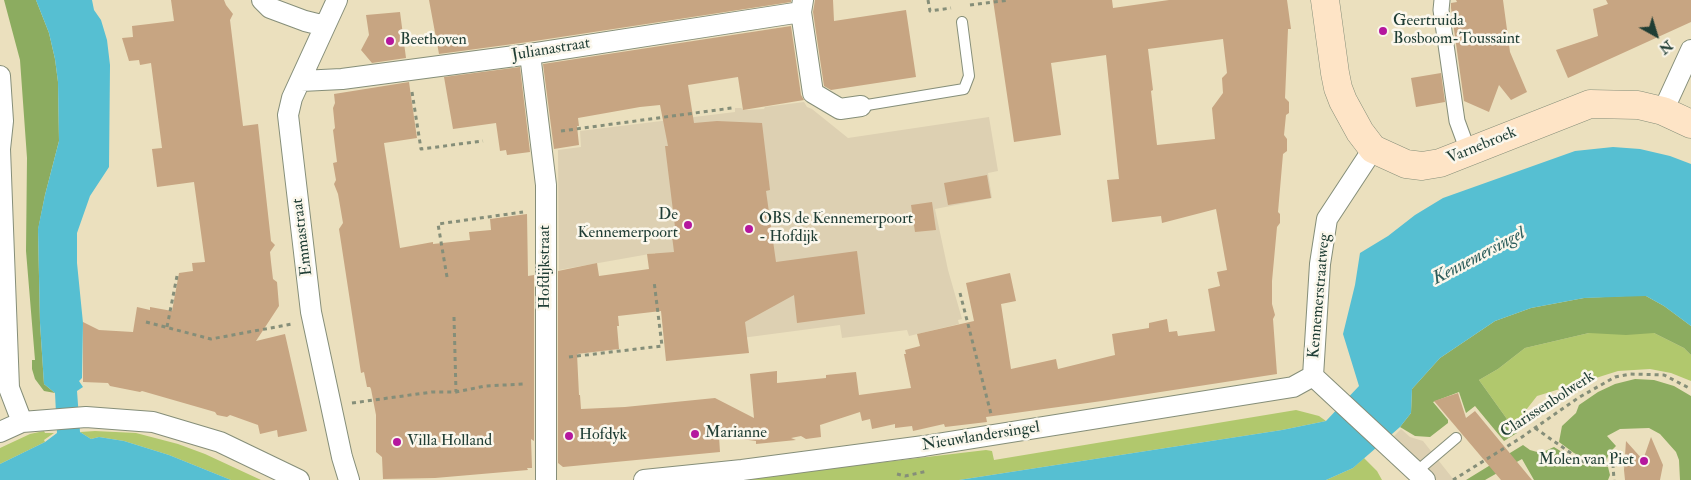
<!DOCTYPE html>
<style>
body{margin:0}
#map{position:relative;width:1691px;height:480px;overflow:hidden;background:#ebe0be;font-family:"IM FELL Double Pica",serif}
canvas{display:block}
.north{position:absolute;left:1631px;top:10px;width:50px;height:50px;-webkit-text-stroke:4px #fbf7ec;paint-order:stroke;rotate:141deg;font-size:14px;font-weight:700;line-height:20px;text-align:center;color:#1f3d34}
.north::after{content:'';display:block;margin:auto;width:18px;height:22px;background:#1f3d34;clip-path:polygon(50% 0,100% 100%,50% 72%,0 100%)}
</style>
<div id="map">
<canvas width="1691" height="480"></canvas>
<div class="north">N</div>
</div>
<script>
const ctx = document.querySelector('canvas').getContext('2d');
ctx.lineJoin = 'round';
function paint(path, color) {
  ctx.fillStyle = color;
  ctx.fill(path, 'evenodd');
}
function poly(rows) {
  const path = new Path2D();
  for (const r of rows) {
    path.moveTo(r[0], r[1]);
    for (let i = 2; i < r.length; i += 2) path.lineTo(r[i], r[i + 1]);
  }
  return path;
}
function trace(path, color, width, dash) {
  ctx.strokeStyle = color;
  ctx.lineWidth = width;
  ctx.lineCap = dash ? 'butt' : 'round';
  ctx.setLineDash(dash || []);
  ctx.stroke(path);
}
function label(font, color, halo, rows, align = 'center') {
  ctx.font = font + ' "IM FELL Double Pica",serif';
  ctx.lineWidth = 5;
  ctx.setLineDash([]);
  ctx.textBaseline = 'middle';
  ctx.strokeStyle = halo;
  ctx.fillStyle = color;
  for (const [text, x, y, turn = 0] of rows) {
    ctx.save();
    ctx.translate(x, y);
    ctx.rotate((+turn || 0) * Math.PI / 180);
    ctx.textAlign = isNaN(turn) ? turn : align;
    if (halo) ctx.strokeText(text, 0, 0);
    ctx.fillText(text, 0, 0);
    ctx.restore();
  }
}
paint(poly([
 [804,102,807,107,812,109,848,138,989,117,998,171,988,173,992,198,935,209,948,270,962,319,958,320,959,324,909,336,907,330,842,338,840,325,666,348,655,253,559,270,558,150,581,147,580,131,735,112,735,108,741,108,744,110,764,109,765,107],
 [1401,429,1410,437,1423,441,1454,480,1435,480,1392,438]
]), '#ddd0b2');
paint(poly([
 [1589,333,1654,333,1684,348,1691,355,1691,381,1671,373,1650,369,1618,371,1599,377,1537,396,1519,419,1516,425,1517,433,1479,380,1498,369,1525,348],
 [1296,410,1319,416,1326,421,1282,430,959,480,733,480,986,450,992,451,994,460],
 [44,431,45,433,54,433,44,440,45,442,0,464,0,448,30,434],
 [95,431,136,433,178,444,205,454,261,480,231,480,169,455,124,441,99,437,91,439,80,432],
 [1364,458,1377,471,1382,480,1326,480,1353,468]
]), '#b1c86d');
paint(poly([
 [4,0,36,0,49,33,55,59,58,82,59,141,45,195,38,230,40,323,44,384,55,393,44,391,35,379,32,369,32,360,35,360,26,251,27,158,20,60],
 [1625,296,1646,296,1664,306,1691,326,1691,355,1684,348,1654,333,1626,335,1589,333,1525,348,1498,369,1479,380,1517,433,1504,441,1475,406,1466,413,1459,392,1433,402,1448,420,1448,423,1430,437,1415,436,1400,427,1411,413,1412,389,1440,358,1495,321,1531,308,1584,298],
 [1635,379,1654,380,1674,386,1691,396,1691,480,1680,480,1679,460,1676,452,1660,434,1649,428,1620,429,1607,436,1616,446,1609,453,1606,462,1590,461,1574,453,1559,442,1562,426,1576,413,1579,405,1598,392,1615,384],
 [1523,445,1530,450,1537,452,1543,452,1554,447,1583,465,1608,467,1610,475,1608,480,1534,480,1522,459,1485,480,1466,480]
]), '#8cac60');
paint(poly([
 [36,0,92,0,94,10,101,20,107,40,110,65,109,167,90,196,77,233,77,263,83,323,82,378,79,381,83,387,77,391,80,432,91,439,99,437,124,441,169,455,231,480,0,480,0,464,45,442,57,433,55,393,44,384,40,323,38,229,45,195,59,141,58,82,55,59,49,33],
 [1613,147,1640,149,1670,156,1691,164,1691,326,1664,306,1646,296,1584,298,1531,308,1495,321,1440,358,1412,389,1411,413,1400,427,1353,468,1326,480,959,480,1282,430,1326,421,1359,386,1343,334,1355,285,1360,253,1388,236,1415,215,1443,198,1575,151]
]), '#56bfd2');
paint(poly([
 [171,0,224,0,226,5,233,14,230,20,243,126,258,124,271,241,275,245,270,252,271,262,273,279,277,282,279,306,256,341,285,334,307,431,278,437,277,430,260,434,258,425,230,415,227,417,217,415,215,412,142,391,140,392,110,386,108,383,83,382,83,322,99,330,133,332,137,307,150,310,150,307,172,311,179,273,193,271,192,263,205,262,194,182,157,187,152,149,162,148,151,63,140,65,139,60,129,61,122,38,133,37,132,26,174,21],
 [429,0,791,0,791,2,528,42,439,54],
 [815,0,833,0,834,21,906,10,916,77,831,90,824,86,813,12],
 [993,0,1112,0,1113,8,1169,0,1287,0,1291,29,1288,29,1285,98,1289,102,1289,113,1286,115,1284,135,1287,139,1287,151,1283,154,1278,212,1280,214,1280,223,1277,227,1272,281,1272,304,1275,315,1273,319,1277,374,1102,401,986,417,987,422,945,427,944,424,913,431,912,426,895,428,895,424,872,429,870,419,862,421,860,412,820,425,821,437,806,439,801,436,791,438,796,440,756,444,756,441,719,436,720,452,563,467,558,463,558,271,597,263,599,276,649,269,647,254,674,252,671,228,675,227,665,146,668,146,660,105,640,107,578,118,579,126,577,126,579,145,554,149,543,64,791,26,801,95,804,100,743,110,738,77,688,85,694,123,717,121,762,123,770,190,766,191,776,262,857,251,865,314,797,323,794,295,745,322,749,353,666,361,661,311,618,316,619,326,617,326,619,349,577,354,579,395,580,395,581,409,625,407,715,398,754,418,750,374,777,371,777,383,826,378,826,375,856,372,859,395,911,388,904,354,906,354,905,350,920,346,917,334,974,321,966,283,1010,273,1016,301,1001,304,1011,369,1056,359,1058,369,1115,355,1112,334,1149,328,1149,323,1167,319,1169,332,1177,331,1178,336,1215,331,1208,289,1220,286,1217,272,1227,270,1216,209,1162,223,1161,216,1112,222,1107,180,1119,179,1106,55,1051,63,1061,135,1014,142],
 [1223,39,1227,73,1222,78,1223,93,1212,108,1215,139,1157,145,1151,91,1153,90,1148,49],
 [1456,0,1503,0,1510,52,1527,92,1511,100,1499,85,1489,112,1464,101,1451,8,1451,3,1457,2],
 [1606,0,1691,0,1691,22,1568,78,1556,50,1598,36,1593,9,1608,4],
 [400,12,406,58,372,63,361,50,369,35,366,15],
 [520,67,530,152,507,155,506,150,500,151,496,123,453,129,444,77],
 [1441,73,1445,102,1416,107,1411,78],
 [409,82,417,138,384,143,400,248,433,242,433,244,470,240,469,232,491,230,490,219,527,214,528,276,534,275,534,441,531,439,532,468,527,468,528,470,435,478,383,479,382,457,376,452,376,415,371,389,370,387,367,387,364,372,361,373,339,229,343,223,338,194,334,184,336,180,333,163,337,162,333,130,335,128,333,108,335,103,334,94],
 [987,175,991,198,948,205,944,183],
 [932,202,936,230,915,232,911,205],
 [1458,393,1466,418,1475,411,1532,480,1501,480,1434,401],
 [1651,437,1663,465,1660,480,1625,480,1624,470,1626,441,1643,460]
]), '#c7a582');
const service = poly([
 [861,106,964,89,969,76,962,22],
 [1416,472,1456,438]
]);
const pedestrian = poly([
 [1442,0,1441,10,1457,121,1468,151]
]);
const minor = poly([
 [262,0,270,8,305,21,325,26],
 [337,0,292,98,288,115,311,312,342,457,349,480],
 [803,0,801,12,813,93,840,109,861,106],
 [530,54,546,185,546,480],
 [0,76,3,121,0,149,9,388,22,422],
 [301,81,342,79,530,54,801,12],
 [1663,111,1691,50],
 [1313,376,1320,264,1327,219,1373,149],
 [1313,376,1425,480],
 [0,432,22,422,86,417,153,422,220,442,299,480],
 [644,480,742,470,924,446,1293,387,1313,376]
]);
const secondary = poly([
 [1325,0,1335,73,1338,88,1343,101,1360,132,1373,149,1406,164,1422,166,1440,163,1590,104,1638,105,1663,111,1691,124]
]);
trace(service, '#858e79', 12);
trace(pedestrian, '#858e79', 17);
trace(minor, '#858e79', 22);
trace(secondary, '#858e79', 29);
trace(poly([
 [928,0,930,11,951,8],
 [970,5,1009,0],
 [412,92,421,149,483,141],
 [561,131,732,108],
 [447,277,438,224,523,212],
 [960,293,991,414],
 [454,317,456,392],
 [146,322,211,339,292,324],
 [167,327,177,276],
 [569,357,662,346,654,281],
 [352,403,432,392,456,392,485,386,524,384],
 [1535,428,1585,463,1613,465,1614,480],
 [897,474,905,476,928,471],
 [1453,480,1519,439,1578,398,1615,377,1630,374,1664,375,1691,389]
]), '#858e79', 3, [4, 4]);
trace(service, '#fff', 10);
trace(pedestrian, '#fff', 15);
trace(minor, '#fff', 20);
trace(secondary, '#fee4c6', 28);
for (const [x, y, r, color] of [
 [1383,31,5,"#b5179e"],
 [390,41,5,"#b5179e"],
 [688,225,5,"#b5179e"],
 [749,229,5,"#b5179e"],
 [695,434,5,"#b5179e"],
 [569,436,5,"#b5179e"],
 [397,442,5,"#b5179e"],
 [1644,461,5,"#b5179e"]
]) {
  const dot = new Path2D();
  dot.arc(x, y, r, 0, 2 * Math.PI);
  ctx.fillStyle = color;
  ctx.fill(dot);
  trace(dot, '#fbf7ec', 2);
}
label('16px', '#1f3d34', '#fbf7ec', [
 ["Geertruida",1393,22],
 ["Bosboom-Toussaint",1393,40],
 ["Beethoven",400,41],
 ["De",678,216,"right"],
 ["Kennemerpoort",678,234,"right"],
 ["OBS de Kennemerpoort",759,220],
 ["- Hofdijk",759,238],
 ["Marianne",705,434],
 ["Hofdyk",579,436],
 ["Villa Holland",407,442],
 ["Molen van Piet",1634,461,"right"]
], 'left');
label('16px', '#1f3d34', '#fbf7ec', [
 ["Julianastraat",551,50,-9],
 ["Varnebroek",1482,146,-22],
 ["Emmastraat",303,237,-97],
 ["Hofdijkstraat",546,267,-90],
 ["Kennemerstraatweg",1320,296,-85],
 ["Clarissenbolwerk",1548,405,-33],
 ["Nieuwlandersingel",981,437,-9]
]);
label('italic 18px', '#2d5e5c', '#fbf7ec', [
 ["Kennemersingel",1479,257,-28]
]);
</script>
